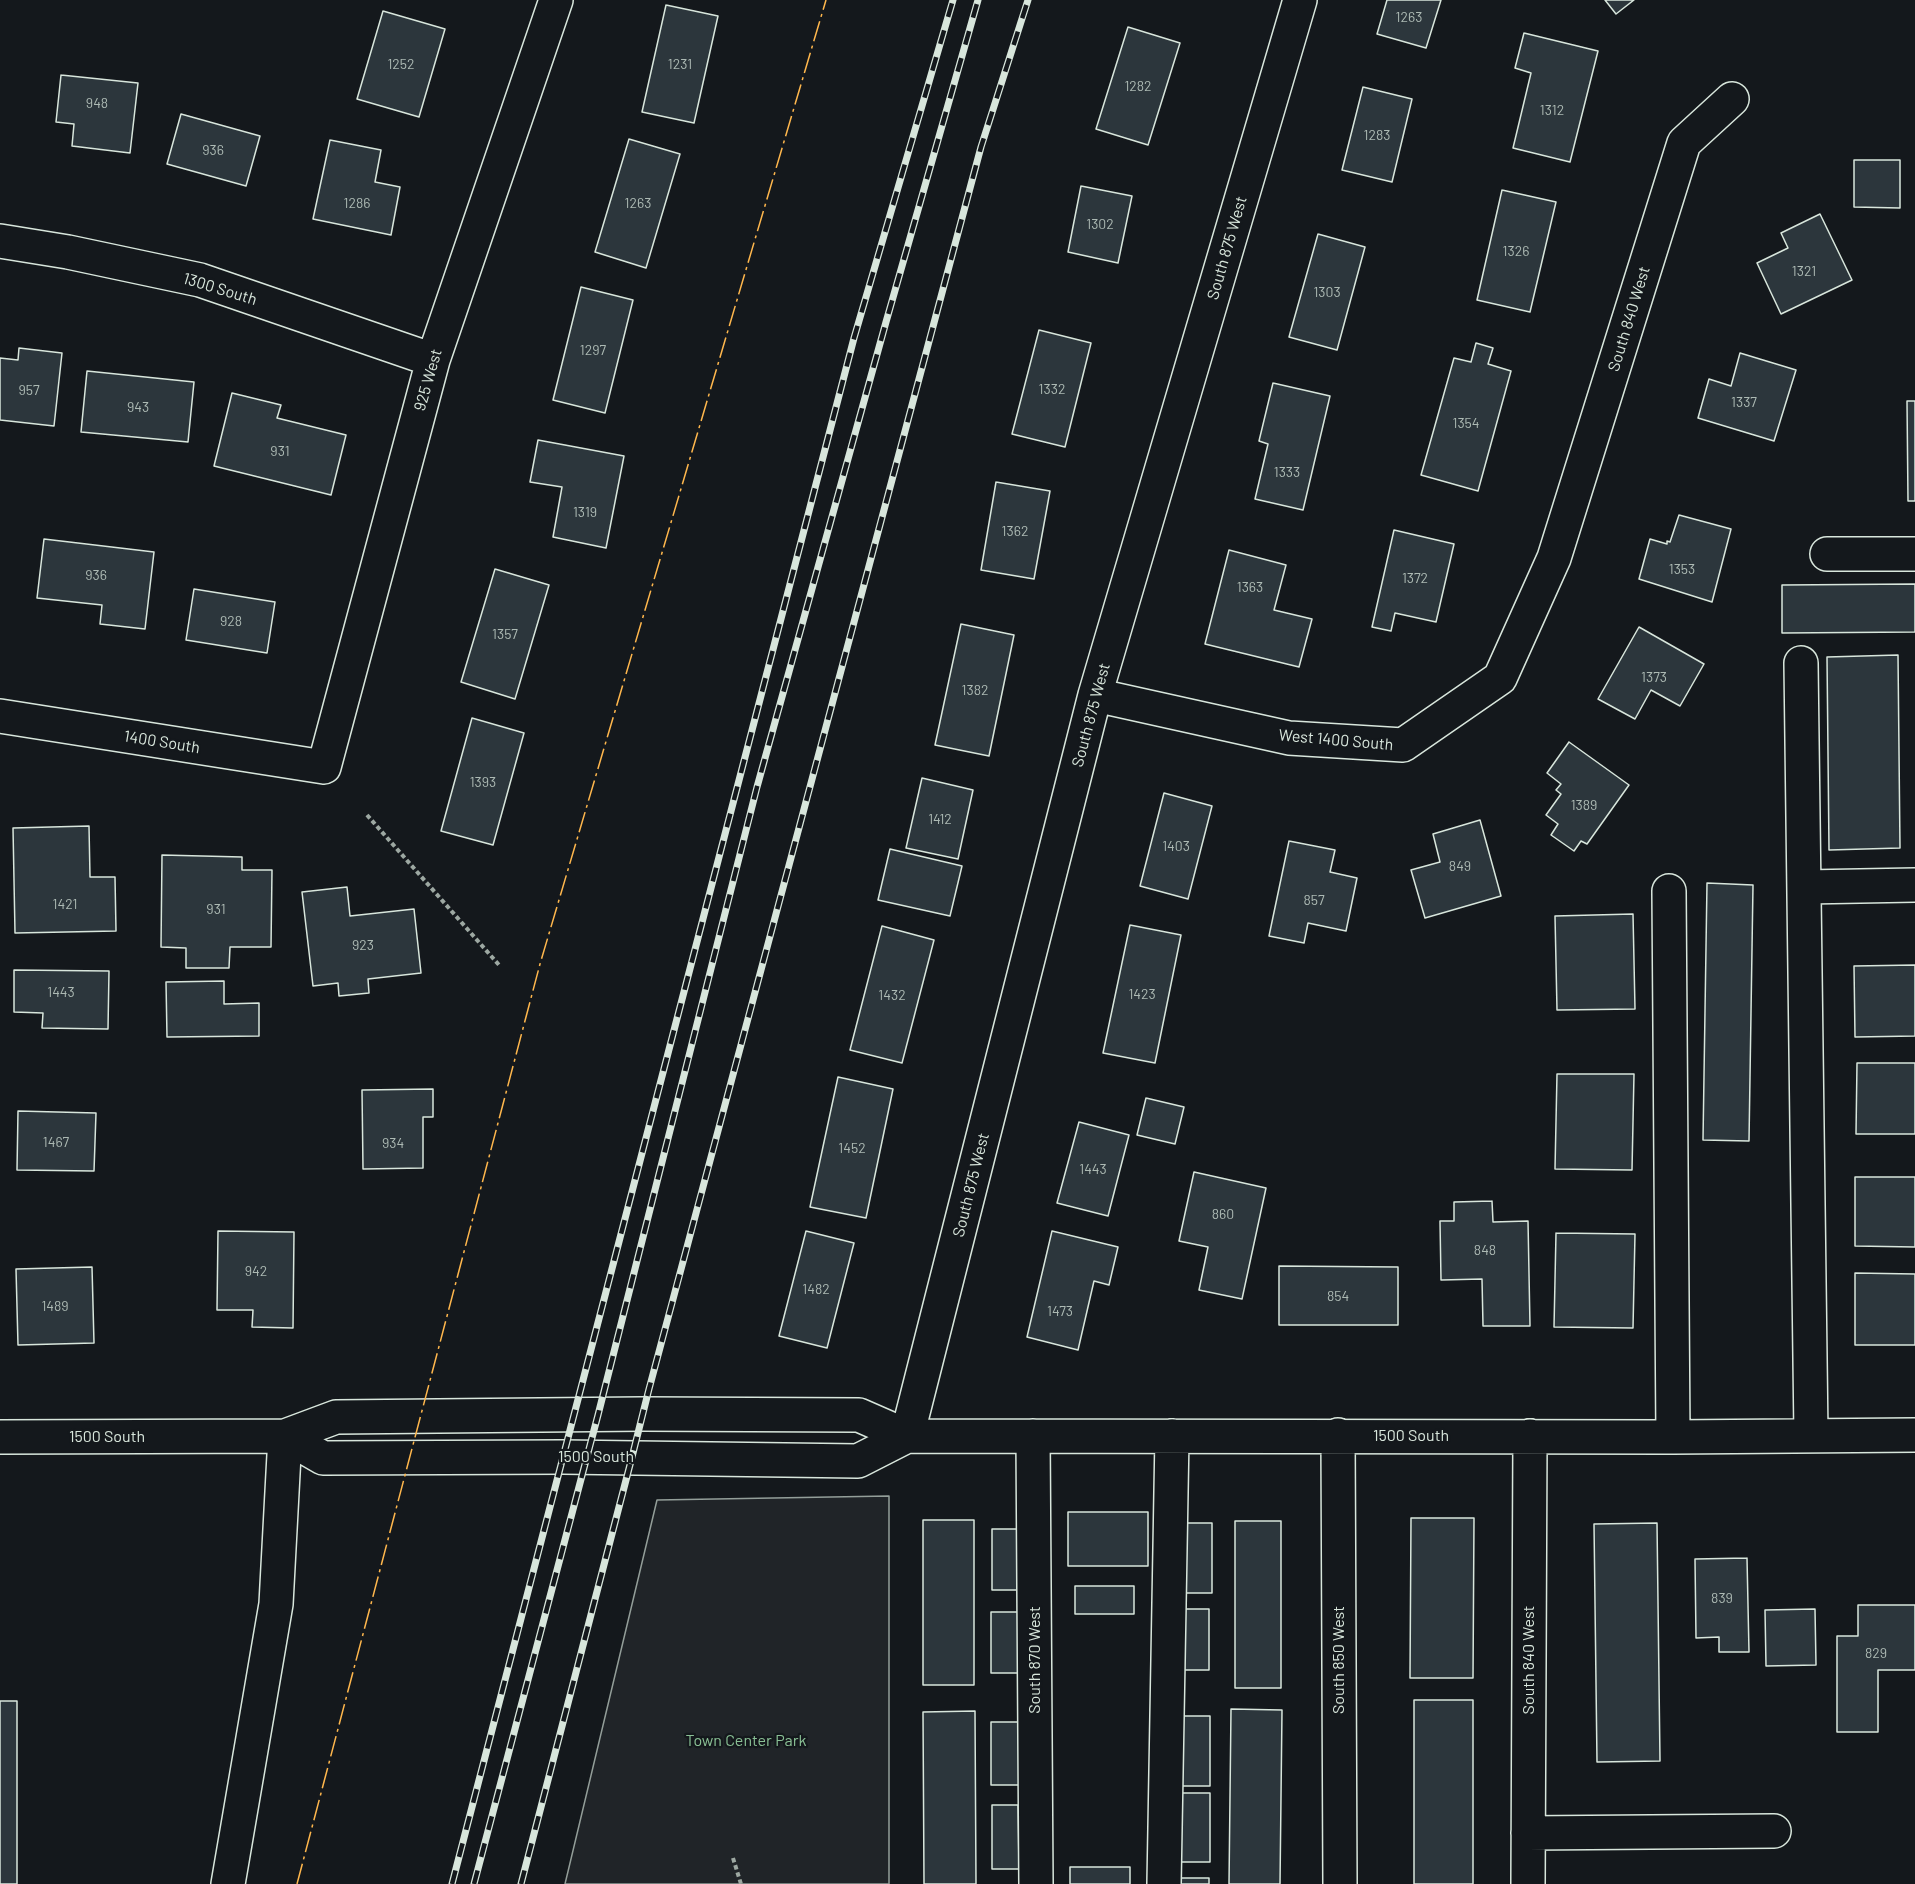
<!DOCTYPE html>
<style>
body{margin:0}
canvas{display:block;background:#14181c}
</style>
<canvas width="1915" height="1884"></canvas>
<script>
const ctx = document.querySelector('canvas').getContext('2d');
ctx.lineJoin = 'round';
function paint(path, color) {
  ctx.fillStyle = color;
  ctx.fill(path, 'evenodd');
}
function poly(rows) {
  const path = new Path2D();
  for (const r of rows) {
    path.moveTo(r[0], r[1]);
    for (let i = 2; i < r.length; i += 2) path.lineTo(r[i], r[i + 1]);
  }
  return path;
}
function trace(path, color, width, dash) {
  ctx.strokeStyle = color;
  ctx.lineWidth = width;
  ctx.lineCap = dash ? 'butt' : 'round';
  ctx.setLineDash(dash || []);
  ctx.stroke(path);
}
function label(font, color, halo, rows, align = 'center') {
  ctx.font = font + ' Barlow,sans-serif';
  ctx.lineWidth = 4.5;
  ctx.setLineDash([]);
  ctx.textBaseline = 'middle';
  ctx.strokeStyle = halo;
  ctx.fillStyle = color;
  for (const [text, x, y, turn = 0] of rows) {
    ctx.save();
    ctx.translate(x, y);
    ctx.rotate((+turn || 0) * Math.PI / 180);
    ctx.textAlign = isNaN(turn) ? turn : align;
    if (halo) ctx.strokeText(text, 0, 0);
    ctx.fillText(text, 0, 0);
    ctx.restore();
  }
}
const green = poly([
 [889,1496,889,1884,565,1884,657,1500,889,1496]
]);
paint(green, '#202428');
trace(green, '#939e99', 1.5);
const building = poly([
 [1387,0,1441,0,1426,48,1377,34,1387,0],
 [1605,0,1634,0,1616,14,1605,0],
 [666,5,718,16,694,123,642,112,666,5],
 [383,11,445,29,419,117,357,99,383,11],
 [1128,27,1180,43,1148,145,1096,129,1128,27],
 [1524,33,1598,51,1570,162,1513,148,1531,73,1515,68,1524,33],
 [61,75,138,83,130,153,72,146,74,124,56,122,61,75],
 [1363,87,1412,99,1392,182,1342,170,1363,87],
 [181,114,260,136,246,186,167,164,181,114],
 [629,139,680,154,646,268,595,252,629,139],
 [330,140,381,150,375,182,400,187,391,235,313,219,330,140],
 [1854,160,1900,160,1900,208,1854,207,1854,160],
 [1081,186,1132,196,1118,263,1068,252,1081,186],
 [1502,190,1556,202,1530,312,1477,300,1502,190],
 [1820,214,1852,280,1781,314,1757,263,1788,248,1781,233,1820,214],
 [1318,234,1365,247,1337,350,1289,337,1318,234],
 [581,287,633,300,605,413,553,400,581,287],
 [1039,330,1091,343,1065,447,1012,434,1039,330],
 [1476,343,1493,348,1488,364,1511,371,1478,491,1421,475,1454,358,1471,362,1476,343],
 [19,348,62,353,54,426,0,420,0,358,18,360,19,348],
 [1740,353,1796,370,1774,441,1698,418,1709,379,1731,386,1740,353],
 [87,371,194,382,188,442,81,432,87,371],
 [1273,383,1330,396,1303,510,1255,499,1268,444,1259,441,1273,383],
 [232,393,281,405,277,418,346,435,331,495,214,466,232,393],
 [1907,401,1915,401,1915,501,1908,501,1907,401],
 [538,440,624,456,606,548,553,537,562,487,530,482,538,440],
 [996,482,1050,491,1034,579,981,570,996,482],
 [1679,515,1731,529,1712,602,1639,579,1650,539,1667,544,1667,541,1670,542,1679,515],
 [1394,530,1454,544,1436,622,1395,613,1391,631,1372,627,1394,530],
 [44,539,154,552,145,629,100,624,102,605,37,598,44,539],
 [1229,550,1286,565,1274,610,1312,619,1299,667,1205,644,1229,550],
 [495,569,549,585,515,699,461,682,495,569],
 [1915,584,1915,632,1782,633,1782,585,1915,584],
 [194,589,275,602,267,653,186,640,194,589],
 [961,624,1014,635,989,756,935,745,961,624],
 [1639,627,1704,664,1680,706,1651,690,1635,719,1598,699,1639,627],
 [1898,655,1900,848,1829,850,1827,657,1898,655],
 [472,718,524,733,493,845,441,831,472,718],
 [1569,742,1629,785,1587,844,1581,841,1574,851,1551,835,1558,824,1546,815,1561,794,1556,790,1561,784,1547,773,1569,742],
 [922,778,973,790,958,859,906,848,922,778],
 [1164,793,1212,806,1188,899,1140,886,1164,793],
 [1480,820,1501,896,1425,918,1411,870,1440,862,1433,834,1480,820],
 [89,826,90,877,115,877,116,931,15,933,13,828,89,826],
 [1289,841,1335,850,1330,872,1357,878,1346,931,1308,923,1304,943,1269,936,1289,841],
 [890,849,962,866,950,916,878,900,890,849],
 [162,855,242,857,242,870,272,870,271,947,230,947,229,968,186,968,186,948,161,947,162,855],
 [1707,883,1753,885,1749,1141,1703,1140,1707,883],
 [347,887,350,916,414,909,421,973,368,979,369,993,339,996,338,983,313,986,302,892,347,887],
 [1633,914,1635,1009,1557,1010,1555,916,1633,914],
 [1130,925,1181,935,1155,1063,1103,1053,1130,925],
 [882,926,934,940,902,1063,850,1050,882,926],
 [1915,965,1915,1036,1855,1037,1854,966,1915,965],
 [14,970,109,971,108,1029,42,1028,43,1013,14,1012,14,970],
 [224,981,224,1004,259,1003,259,1036,167,1037,166,982,224,981],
 [1857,1063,1915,1063,1915,1134,1856,1134,1857,1063],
 [1557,1074,1634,1074,1632,1170,1555,1169,1557,1074],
 [838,1077,893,1089,866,1218,810,1207,838,1077],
 [433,1089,433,1117,423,1117,423,1168,363,1169,362,1090,433,1089],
 [1146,1098,1184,1107,1175,1144,1137,1135,1146,1098],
 [18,1111,96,1113,94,1171,17,1170,18,1111],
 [1079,1122,1129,1135,1108,1216,1057,1203,1079,1122],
 [1194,1172,1266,1188,1242,1299,1199,1290,1208,1247,1179,1241,1194,1172],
 [1855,1177,1915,1177,1915,1247,1855,1246,1855,1177],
 [1492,1201,1493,1222,1528,1221,1530,1326,1483,1326,1482,1279,1441,1280,1440,1221,1454,1221,1454,1202,1492,1201],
 [218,1231,294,1232,293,1328,252,1327,253,1310,217,1310,218,1231],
 [806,1231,854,1243,827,1348,779,1336,806,1231],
 [1052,1231,1118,1247,1109,1285,1094,1281,1078,1350,1027,1337,1052,1231],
 [1556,1233,1635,1234,1633,1328,1554,1327,1556,1233],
 [1279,1266,1398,1267,1398,1325,1279,1325,1279,1266],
 [92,1267,94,1343,18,1345,16,1269,92,1267],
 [1855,1273,1915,1274,1915,1345,1855,1345,1855,1273],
 [1068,1512,1148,1512,1148,1566,1068,1566,1068,1512],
 [1411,1518,1474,1518,1473,1678,1410,1678,1411,1518],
 [923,1520,974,1520,974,1685,923,1685,923,1520],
 [1235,1521,1281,1521,1281,1688,1235,1688,1235,1521],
 [1179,1523,1212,1523,1212,1593,1179,1593,1179,1523],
 [1657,1523,1660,1761,1597,1762,1594,1524,1657,1523],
 [992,1529,1020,1529,1020,1590,992,1590,992,1529],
 [1747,1558,1749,1652,1719,1652,1719,1637,1696,1638,1695,1559,1747,1558],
 [1075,1586,1134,1586,1134,1614,1075,1614,1075,1586],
 [1858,1605,1915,1605,1915,1670,1878,1670,1878,1732,1837,1732,1837,1636,1858,1636,1858,1605],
 [1181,1609,1209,1609,1209,1670,1181,1670,1181,1609],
 [1815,1609,1816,1665,1766,1666,1765,1610,1815,1609],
 [991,1612,1019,1612,1019,1673,991,1673,991,1612],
 [1414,1700,1473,1700,1473,1884,1414,1884,1414,1700],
 [0,1701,17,1701,17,1884,0,1884,0,1701],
 [1231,1709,1282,1710,1280,1884,1229,1884,1231,1709],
 [975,1711,976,1884,924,1884,923,1712,975,1711],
 [1177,1716,1210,1716,1210,1786,1177,1786,1177,1716],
 [991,1722,1019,1722,1019,1785,991,1785,991,1722],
 [1176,1793,1210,1793,1210,1862,1176,1862,1176,1793],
 [992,1805,1018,1805,1019,1869,992,1869,992,1805],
 [1070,1867,1130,1867,1130,1884,1070,1884,1070,1867],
 [1178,1878,1209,1878,1209,1884,1178,1884,1178,1878]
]);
paint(building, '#2c363c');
trace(building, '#d8e6dc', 1.5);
const minor = poly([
 [0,241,68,252,200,280,433,360],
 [1827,554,1915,554],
 [1801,663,1811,1435],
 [1095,695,1289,738,1403,745,1500,678,1554,558,1684,143,1732,99],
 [0,716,324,767,433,360,556,0],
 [1805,887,1915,885],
 [1669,891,1673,1437],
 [1338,1435,1340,1884],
 [285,1436,323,1458,563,1457,858,1461,907,1436],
 [907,1436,1095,695,1300,0],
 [1033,1436,1036,1884],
 [0,1437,285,1436,336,1417,643,1414,859,1415,907,1436,1673,1437,1915,1435],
 [1528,1833,1774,1831],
 [228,1884,276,1604,285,1436],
 [1164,1884,1172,1436],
 [1528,1884,1530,1436]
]);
trace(minor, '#d8e6dc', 36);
trace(poly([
 [367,815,499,965],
 [733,1858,741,1884]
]), '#9da8a2', 4, [4.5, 3]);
trace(minor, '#14181c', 33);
const rail = poly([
 [452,1884,854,338,953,0],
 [474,1884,598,1415,757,787,886,322,978,0],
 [521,1884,632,1457,649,1389,981,147,1028,0]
]);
trace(rail, '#d8e6dc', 7);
trace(rail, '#14181c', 4.5, [14]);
trace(poly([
 [297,1884,540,964,826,0]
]), '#ffb74d', 1.5, [21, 4.5, 3, 4.5]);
label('14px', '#adbab4', null, [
 ["1263",1409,17],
 ["1252",401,64],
 ["1231",680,64],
 ["1282",1138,86],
 ["948",97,103],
 ["1312",1552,110],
 ["1283",1377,135],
 ["936",213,150],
 ["1286",357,203],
 ["1263",638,203],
 ["1302",1100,224],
 ["1326",1516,251],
 ["1321",1804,271],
 ["1303",1327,292],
 ["1297",593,350],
 ["1332",1052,389],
 ["957",29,390],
 ["1337",1744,402],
 ["943",138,407],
 ["1354",1466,423],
 ["931",280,451],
 ["1333",1287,472],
 ["1319",585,512],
 ["1362",1015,531],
 ["1353",1682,569],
 ["936",96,575],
 ["1372",1415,578],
 ["1363",1250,587],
 ["928",231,621],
 ["1357",505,634],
 ["1373",1654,677],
 ["1382",975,690],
 ["1393",483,782],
 ["1389",1584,805],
 ["1412",940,819],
 ["1403",1176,846],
 ["849",1460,866],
 ["857",1314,900],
 ["1421",65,904],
 ["931",216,909],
 ["923",363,945],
 ["1443",61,992],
 ["1423",1142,994],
 ["1432",892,995],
 ["1467",56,1142],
 ["934",393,1143],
 ["1452",852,1148],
 ["1443",1093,1169],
 ["860",1223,1214],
 ["848",1485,1250],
 ["942",256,1271],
 ["1482",816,1289],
 ["854",1338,1296],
 ["1489",55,1306],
 ["1473",1060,1311],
 ["839",1722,1598],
 ["829",1876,1653]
]);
label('16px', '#d8e6dc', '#14181c', [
 ["South 875 West",1227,248,-74],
 ["1300 South",220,289,17],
 ["South 840 West",1629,319,-73],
 ["925 West",428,380,-74],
 ["South 875 West",1091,715,-75],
 ["West 1400 South",1336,740,5],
 ["1400 South",162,742,9],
 ["South 875 West",971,1185,-76],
 ["1500 South",1411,1436],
 ["1500 South",107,1437],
 ["1500 South",596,1457],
 ["South 870 West",1035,1660,-90],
 ["South 850 West",1339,1660,-90],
 ["South 840 West",1529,1660,-90]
]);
label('16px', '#8ac095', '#14181c', [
 ["Town Center Park",746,1741]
]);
</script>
